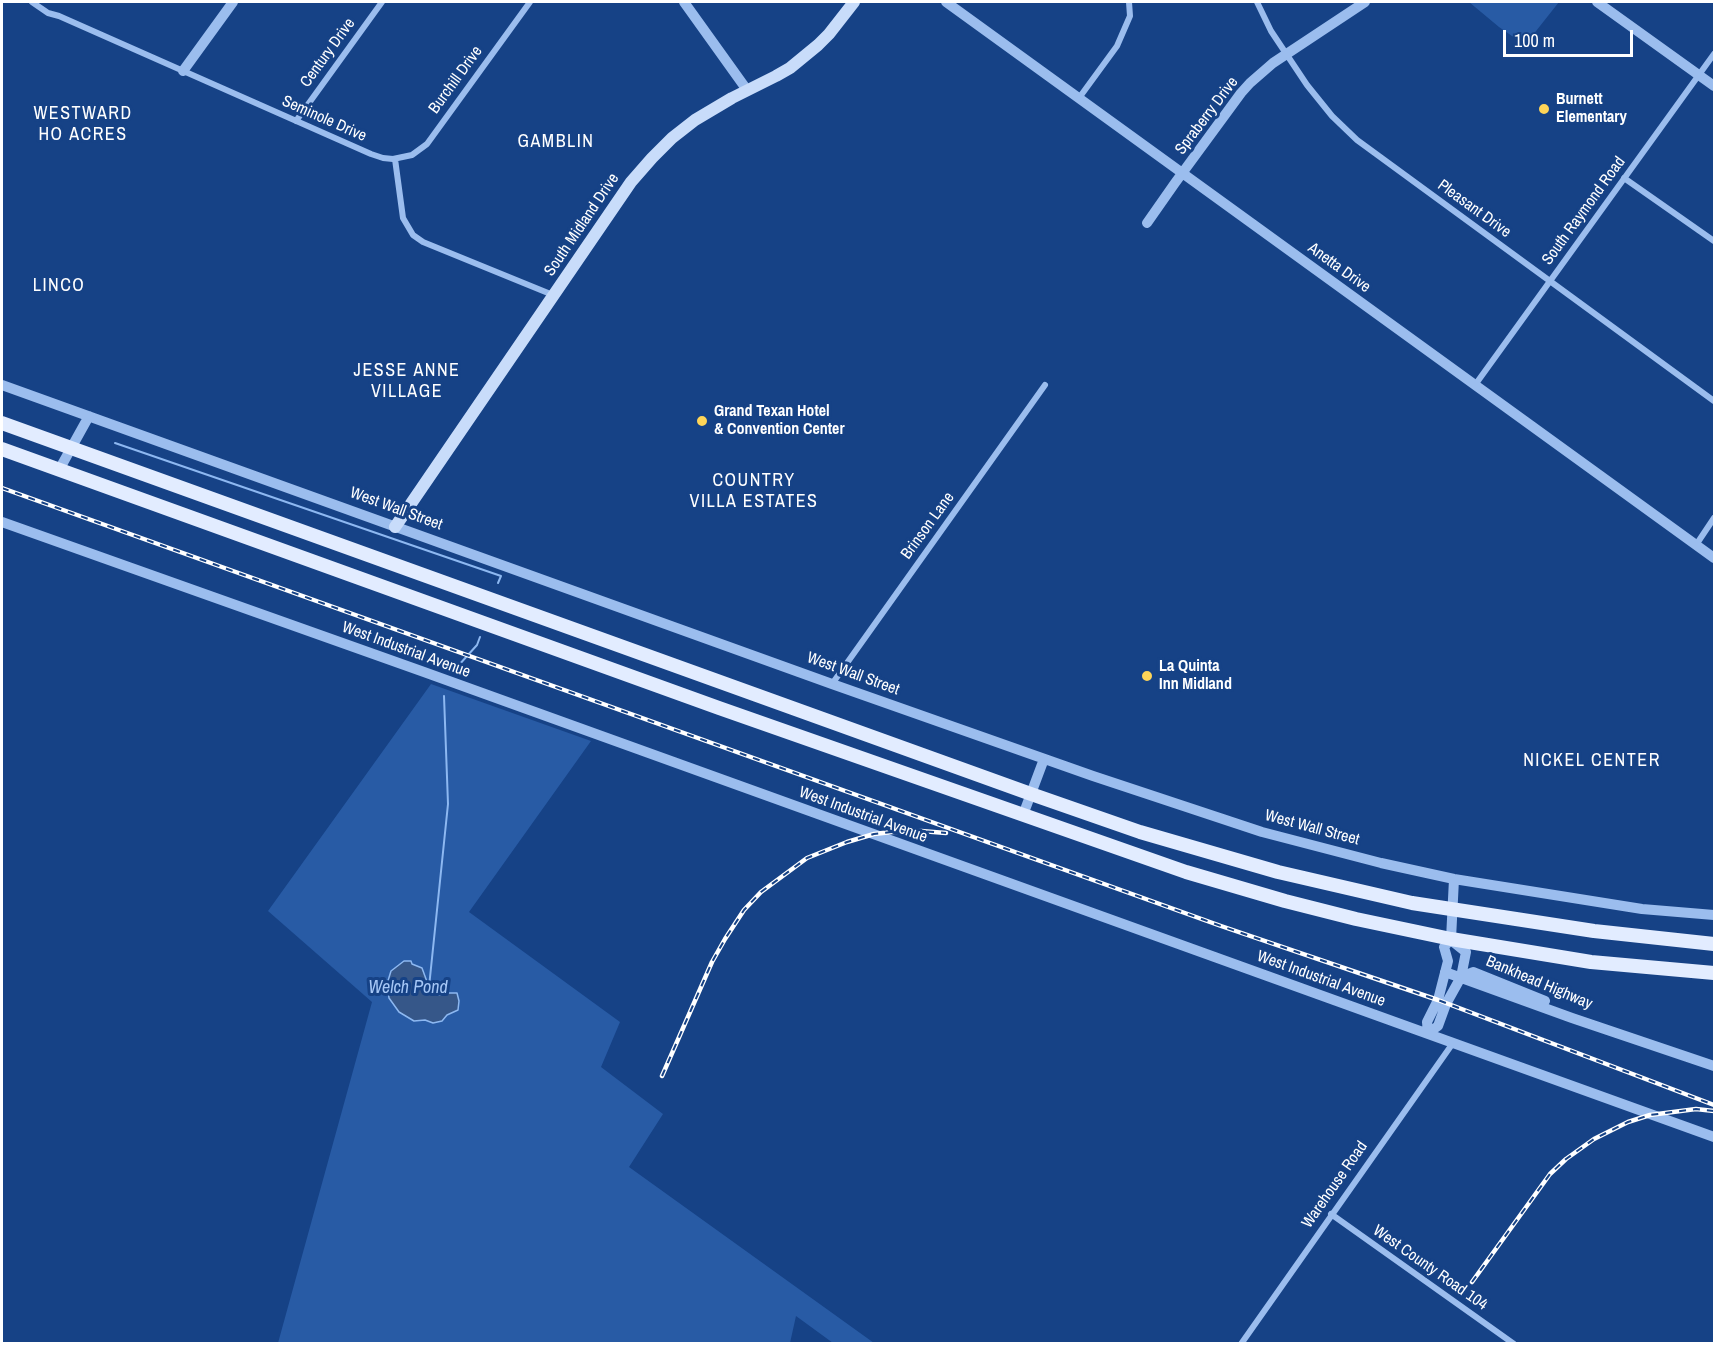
<!DOCTYPE html>
<style>
body{margin:0}
#map{position:relative;width:1716px;height:1345px;overflow:hidden;background:#164286;font-family:"Archivo Narrow",sans-serif}
canvas{display:block}
.frame{position:absolute;inset:0;border:3px solid #fff;pointer-events:none}
.scale{position:absolute;left:1503px;top:30px;width:130px;height:27px;box-sizing:border-box;border:3px solid #fff;border-top:0;padding-left:8px;font-size:18px;line-height:21px;white-space:nowrap;color:#fff;-webkit-text-stroke:4px #164286;paint-order:stroke}
</style>
<div id="map">
<canvas width="1716" height="1345"></canvas>
<div class="frame"></div>
<div class="scale">100 m</div>
</div>
<script>
const ctx = document.querySelector('canvas').getContext('2d');
ctx.lineJoin = 'round';
function paint(path, color) {
  ctx.fillStyle = color;
  ctx.fill(path, 'evenodd');
}
function poly(rows) {
  const path = new Path2D();
  for (const r of rows) {
    path.moveTo(r[0], r[1]);
    for (let i = 2; i < r.length; i += 2) path.lineTo(r[i], r[i + 1]);
  }
  return path;
}
function trace(path, color, width, dash) {
  ctx.strokeStyle = color;
  ctx.lineWidth = width;
  ctx.lineCap = dash ? 'butt' : 'round';
  ctx.setLineDash(dash || []);
  ctx.stroke(path);
}
function label(font, color, halo, rows, align = 'center') {
  ctx.font = font + ' "Archivo Narrow",sans-serif';
  ctx.lineWidth = 6;
  ctx.setLineDash([]);
  ctx.textBaseline = 'middle';
  ctx.strokeStyle = halo;
  ctx.fillStyle = color;
  for (const [text, x, y, turn = 0] of rows) {
    ctx.save();
    ctx.translate(x, y);
    ctx.rotate((+turn || 0) * Math.PI / 180);
    ctx.textAlign = isNaN(turn) ? turn : align;
    if (halo) ctx.strokeText(text, 0, 0);
    ctx.fillText(text, 0, 0);
    ctx.restore();
  }
}
paint(poly([
 [1469,2,1559,2,1525,45,1499,27],
 [431,684,591,741,469,912,620,1022,601,1067,663,1114,629,1167,874,1343,833,1343,796,1316,790,1343,278,1343,372,1002,268,911]
]), '#285ba5');
const water = poly([
 [404,961,411,961,412,964,422,968,430,990,439,995,445,993,457,993,459,1001,458,1010,447,1015,442,1021,433,1023,425,1020,414,1021,399,1012,389,998,387,984,391,971,404,961]
]);
paint(water, '#365789');
trace(water, '#8db8f1', 1.5);
trace(poly([
 [115,443,501,576,498,583],
 [458,666,477,645,480,637],
 [429,987,448,804,444,696]
]), '#8db8f1', 2);
trace(poly([
 [32,2,48,13,59,16,371,154,383,158,393,159,412,155,427,144,530,2],
 [1257,2,1271,31,1307,85,1332,116,1357,140,1714,401],
 [1079,98,1117,46,1130,16,1129,2],
 [296,121,382,2],
 [395,159,403,218,413,235,423,242,553,295],
 [1624,178,1714,241],
 [1475,385,1714,54],
 [1696,545,1714,518],
 [832,684,1045,385],
 [1331,1214,1514,1344],
 [1241,1344,1453,1043]
]), '#9bbdee', 6);
trace(poly([
 [684,2,747,90],
 [946,2,1714,558],
 [1597,2,1714,86],
 [183,71,233,2],
 [1147,223,1175,183,1241,93,1250,83,1273,63,1365,2],
 [2,385,832,684,1093,776,1262,832,1381,863,1454,879,1642,909,1714,915],
 [59,470,89,416],
 [2,522,424,672,1714,1137],
 [1023,815,1044,759],
 [1451,940,1466,952,1461,977,1446,1004,1438,1026,1428,1033,1427,1022,1438,1000,1448,961,1444,947,1451,939,1454,879],
 [1445,972,1572,1018,1714,1066],
 [1461,977,1473,972,1545,1001]
]), '#9bbdee', 10);
trace(poly([
 [395,527,631,182,652,158,672,138,695,120,732,98,776,76,790,68,818,45,829,34,854,2]
]), '#c8dcfa', 12);
trace(poly([
 [2,423,1031,794,1140,832,1278,872,1412,903,1594,931,1714,944],
 [2,449,719,708,1186,872,1285,901,1356,919,1451,939,1591,962,1714,973]
]), '#e2ecff', 14);
const rail = poly([
 [2,488,1221,926,1438,1000,1714,1105],
 [662,1076,712,962,725,939,744,910,761,892,807,858,847,842,874,834,892,832,921,831,946,833],
 [1472,1282,1550,1174,1566,1159,1594,1139,1628,1122,1650,1115,1696,1109,1714,1111]
]);
trace(rail, '#fff', 4.5);
trace(rail, '#164286', 2, [7]);
for (const [x, y, r, color] of [
 [1544,109,6,"#ffd558"],
 [702,421,6,"#ffd558"],
 [1147,676,6,"#ffd558"]
]) {
  const dot = new Path2D();
  dot.arc(x, y, r, 0, 2 * Math.PI);
  ctx.fillStyle = color;
  ctx.fill(dot);
  trace(dot, '#164286', 2);
}
label('16px', '#fff', '#164286', [
 ["Century Drive",328,53,-54],
 ["Burchill Drive",456,80,-54],
 ["Spraberry Drive",1207,116,-53],
 ["Seminole Drive",324,119,24],
 ["Pleasant Drive",1474,209,36],
 ["South Raymond Road",1584,211,-54],
 ["South Midland Drive",582,225,-56],
 ["Anetta Drive",1339,268,36],
 ["West Wall Street",396,509,20],
 ["Brinson Lane",928,526,-54],
 ["West Industrial Avenue",406,650,20],
 ["West Wall Street",853,674,20],
 ["West Industrial Avenue",863,815,20],
 ["West Wall Street",1312,828,15],
 ["West Industrial Avenue",1321,979,20],
 ["Bankhead Highway",1539,983,23],
 ["Warehouse Road",1335,1185,-55],
 ["West County Road 104",1430,1268,35]
]);
label('bold 16px', '#fff', '#164286', [
 ["Burnett",1556,100],
 ["Elementary",1556,118],
 ["Grand Texan Hotel",714,412],
 ["& Convention Center",714,430],
 ["La Quinta",1159,667],
 ["Inn Midland",1159,685]
], 'left');
ctx.letterSpacing = '1.5px';
label('18px', '#fff', '#164286', [
 ["WESTWARD",83,114],
 ["HO ACRES",83,135],
 ["GAMBLIN",556,142],
 ["LINCO",59,286],
 ["JESSE ANNE",407,371],
 ["VILLAGE",407,392],
 ["COUNTRY",754,481],
 ["VILLA ESTATES",754,502],
 ["NICKEL CENTER",1592,761]
]);
ctx.letterSpacing = '0px';
label('italic 18px', '#a6c7f6', '#164286', [
 ["Welch Pond",408,988]
]);
</script>
